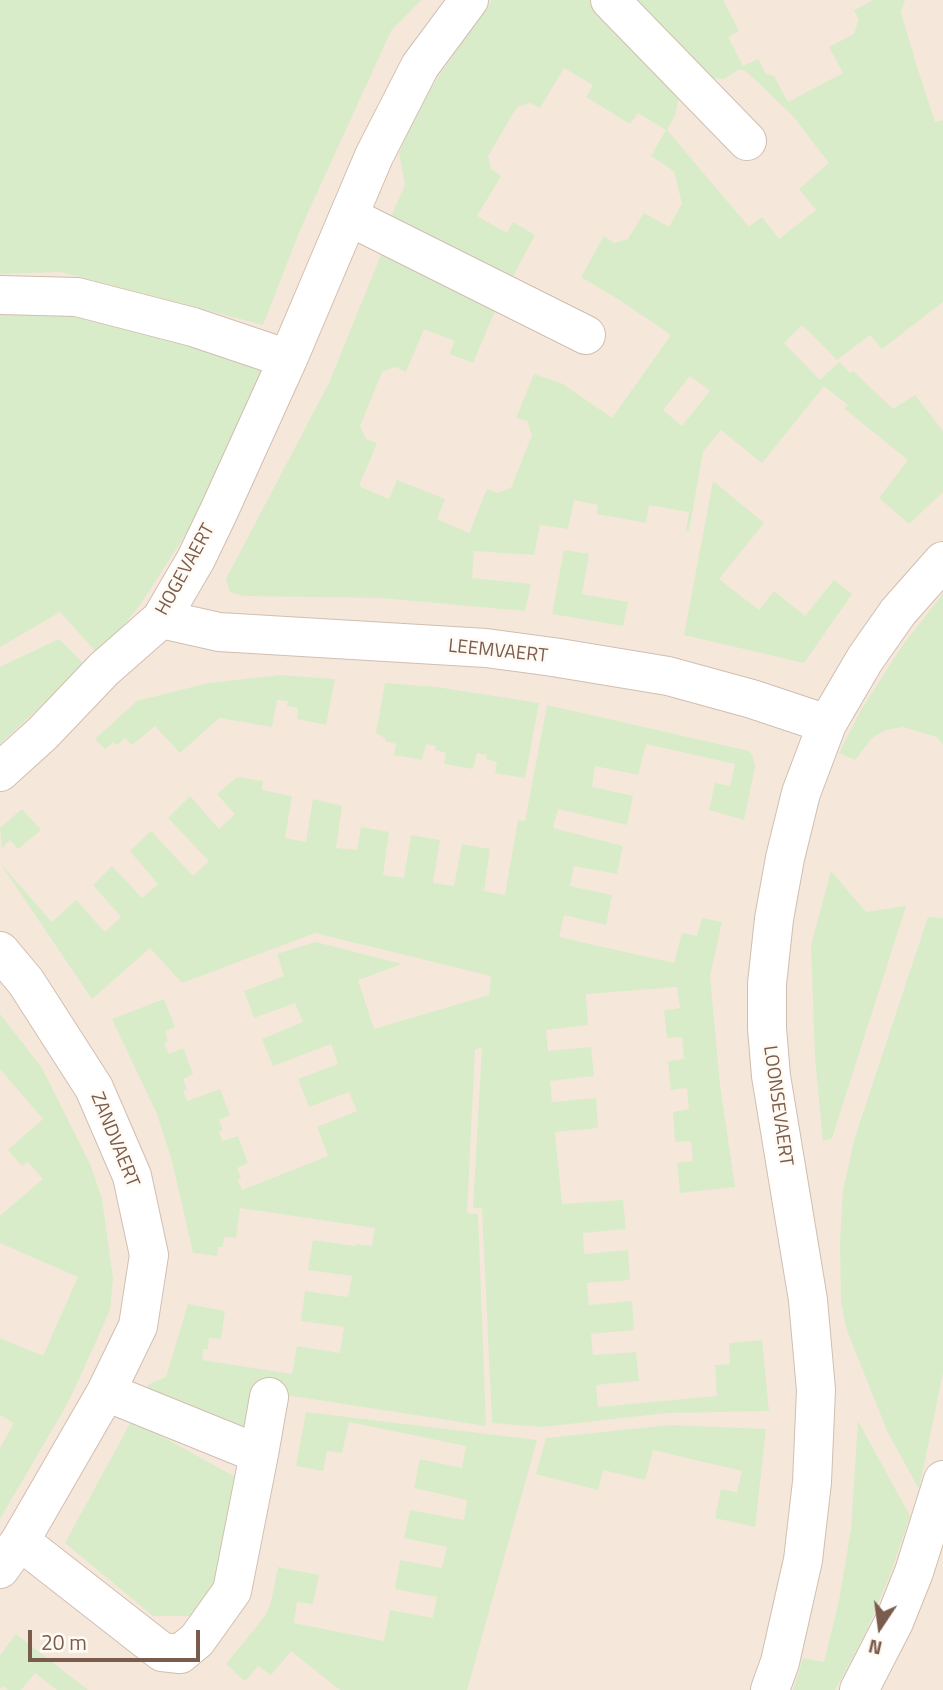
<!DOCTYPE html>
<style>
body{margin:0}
#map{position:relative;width:943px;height:1690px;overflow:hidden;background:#fdf6ec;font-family:"Titillium Web",sans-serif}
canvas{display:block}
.north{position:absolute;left:845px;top:1592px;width:70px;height:70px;-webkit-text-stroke:5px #fffaf3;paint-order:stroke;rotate:193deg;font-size:19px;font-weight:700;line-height:28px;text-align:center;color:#7a5c4d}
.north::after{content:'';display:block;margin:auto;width:24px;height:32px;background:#7a5c4d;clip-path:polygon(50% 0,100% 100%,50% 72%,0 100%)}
.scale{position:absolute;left:28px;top:1630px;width:172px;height:32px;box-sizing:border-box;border:4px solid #7a5c4d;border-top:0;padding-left:9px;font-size:21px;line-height:24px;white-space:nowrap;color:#7a5c4d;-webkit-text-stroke:5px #fffaf3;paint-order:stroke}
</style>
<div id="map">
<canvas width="943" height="1690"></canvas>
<div class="north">N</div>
<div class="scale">20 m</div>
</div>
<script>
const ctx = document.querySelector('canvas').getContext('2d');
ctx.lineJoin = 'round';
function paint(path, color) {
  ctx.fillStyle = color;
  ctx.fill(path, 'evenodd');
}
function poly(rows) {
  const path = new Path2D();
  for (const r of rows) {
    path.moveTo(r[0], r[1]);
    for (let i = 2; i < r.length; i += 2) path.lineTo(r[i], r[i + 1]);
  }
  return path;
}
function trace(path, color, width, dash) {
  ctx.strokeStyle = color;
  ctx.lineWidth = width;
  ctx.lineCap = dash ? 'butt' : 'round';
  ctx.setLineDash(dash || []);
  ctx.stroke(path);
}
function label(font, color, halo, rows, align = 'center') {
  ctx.font = font + ' "Titillium Web",sans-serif';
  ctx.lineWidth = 5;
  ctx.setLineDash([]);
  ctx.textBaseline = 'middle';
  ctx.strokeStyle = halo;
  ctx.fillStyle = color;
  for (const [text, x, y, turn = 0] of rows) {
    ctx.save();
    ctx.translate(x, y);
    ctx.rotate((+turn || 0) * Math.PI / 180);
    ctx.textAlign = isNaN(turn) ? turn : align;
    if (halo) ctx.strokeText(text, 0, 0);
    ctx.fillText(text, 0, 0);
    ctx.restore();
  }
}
paint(poly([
 [0,0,943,0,943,1690,0,1690]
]), '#f5e8da');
paint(poly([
 [0,0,421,0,391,31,300,230,263,325,61,272,0,274],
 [492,0,599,0,680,94,675,115,667,130,749,227,762,217,779,239,816,210,799,189,829,163,793,116,747,72,739,69,724,79,705,78,629,0,723,0,739,31,728,37,743,66,758,59,766,74,774,76,788,102,843,73,829,47,854,34,859,20,854,10,873,0,905,0,901,12,917,67,935,122,943,120,943,302,882,349,870,335,837,360,802,325,784,343,820,380,839,362,850,373,853,371,893,409,915,395,943,431,943,492,909,524,879,498,908,460,845,409,848,405,824,386,762,463,721,430,703,452,689,531,686,531,689,512,649,505,646,523,597,514,598,505,574,500,568,529,540,525,534,555,474,551,472,578,531,584,525,611,381,598,243,596,230,592,226,579,329,383,383,250,498,304,473,363,449,354,455,341,424,329,406,372,395,367,382,372,360,426,366,439,377,443,359,486,389,499,397,480,445,499,437,519,469,533,487,489,497,493,511,488,532,435,527,421,516,418,534,374,563,384,612,418,671,335,621,301,581,277,604,236,614,243,628,239,644,213,669,227,682,204,674,171,651,156,666,130,638,113,630,124,609,111,586,97,593,85,564,68,540,108,530,103,517,107,488,156,491,169,501,176,477,216,507,233,513,222,535,235,510,282,388,223,405,185,399,153,417,112,430,89],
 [690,376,710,391,682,426,663,410],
 [0,306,49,307,267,361,220,469,189,529,140,605,99,655,60,612,0,647],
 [713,481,764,523,719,579,759,610,774,591,805,616,834,580,852,594,804,663,684,635],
 [564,550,589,554,582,594,628,602,623,626,552,614],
 [943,594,943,745,937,737,903,727,886,730,872,738,855,760,839,753,861,710,902,646],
 [59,639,85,665,0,744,0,667],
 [281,675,335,679,326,725,297,719,298,708,287,706,288,701,277,700,272,727,219,718,180,753,155,726,132,745,125,738,117,745,113,742,105,749,95,739,137,701,208,683],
 [385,683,437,687,539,703,525,778,495,773,497,762,486,759,487,755,477,753,473,769,444,764,446,753,435,750,436,746,426,744,422,760,394,755,396,744,385,741,385,738,376,733],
 [547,705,749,751,753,757,755,767,744,820,709,810,715,783,730,786,735,764,646,744,638,775,595,766,592,787,633,796,627,825,558,809,553,828,623,846,617,874,574,866,570,886,612,895,606,925,564,915,559,937,674,963,682,933,697,936,702,918,722,922,710,976,720,1085,735,1187,680,1193,677,1163,693,1161,691,1141,675,1142,673,1112,689,1109,687,1088,671,1090,668,1061,684,1059,682,1037,667,1038,664,1010,680,1008,677,987,586,994,588,1025,546,1030,548,1051,591,1047,594,1076,550,1081,552,1102,596,1098,598,1128,555,1132,562,1204,623,1200,626,1229,583,1233,584,1254,628,1250,630,1280,587,1283,589,1305,632,1301,634,1330,591,1334,593,1355,636,1352,639,1381,596,1385,598,1407,717,1396,715,1365,730,1364,729,1343,762,1340,769,1411,667,1413,542,1427,492,1423,482,1208,473,1208,482,1047,475,1050,467,1213,478,1214,486,1426,254,1390,246,1438,145,1392,149,1384,166,1377,188,1304,225,1311,221,1339,209,1338,208,1349,203,1349,202,1360,292,1374,297,1346,340,1353,344,1327,301,1321,305,1291,348,1297,352,1276,308,1270,313,1240,355,1246,356,1244,372,1246,375,1228,240,1208,236,1238,224,1237,223,1247,218,1247,217,1256,193,1253,172,1161,157,1114,112,1019,164,999,175,1027,165,1031,168,1041,164,1044,169,1054,183,1048,193,1074,183,1079,187,1090,183,1091,187,1101,220,1089,230,1115,219,1120,223,1130,219,1132,222,1141,238,1136,248,1163,237,1168,241,1178,238,1180,242,1190,328,1156,317,1127,357,1111,349,1092,309,1107,298,1079,338,1064,331,1044,273,1066,262,1039,303,1022,295,1003,254,1018,244,991,284,976,277,954,316,942,402,964,358,980,374,1029,489,995,491,976,315,933,182,983,150,948,92,999,0,863,52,922,76,900,105,932,121,917,93,885,112,866,142,898,158,884,130,851,151,831,193,876,209,861,168,818,190,796,219,829,235,814,217,794,237,777,263,781,262,790,292,796,285,838,306,842,313,799,342,806,336,848,357,850,361,827,389,832,383,875,404,878,411,835,440,840,433,883,454,886,462,844,490,849,484,891,505,895,518,820,525,821],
 [22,809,41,830,18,849,10,840,2,848,0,828],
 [831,871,866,912,906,906,832,1138,823,1141,815,1059,811,945],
 [928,917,943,918,943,1373,919,1489,888,1433,846,1328,841,1301,840,1242,843,1190,855,1137],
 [0,1014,42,1068,90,1164,102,1199,113,1279,110,1310,79,1379,66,1406,0,1519,0,1448,14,1423,0,1415,0,1338,43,1356,78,1277,0,1243,0,1216,43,1179,28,1162,22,1166,8,1150,43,1119,0,1069],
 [306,1412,537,1440,467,1690,340,1690,291,1651,271,1675,258,1666,245,1681,226,1664,265,1616,271,1602,278,1567,319,1575,313,1604,297,1602,294,1623,384,1641,390,1610,433,1618,437,1597,395,1589,400,1560,442,1568,447,1547,404,1538,410,1510,464,1520,467,1500,414,1488,420,1459,462,1468,466,1446,349,1422,342,1453,327,1451,323,1471,296,1466],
 [132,1420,239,1479,221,1588,198,1616,153,1616,65,1543],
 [858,1421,910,1516,891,1572,867,1630,835,1690,793,1690,803,1658,824,1662,839,1601,851,1529],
 [671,1425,766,1429,755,1527,715,1518,721,1489,737,1492,742,1471,653,1450,645,1480,603,1470,598,1490,536,1474,546,1438],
 [16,1634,88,1690,57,1690,35,1673,21,1690,8,1690,3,1686,0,1689,0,1655]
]), '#d8ecc9');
const minor = poly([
 [610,0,747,141],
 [350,217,586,335],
 [0,295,77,297,193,327,288,359],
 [161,619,219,632,486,648,553,657,668,676,752,699,827,724],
 [0,772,43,733,104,669,161,619,196,559,219,511,288,359,374,156,420,66,469,0],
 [0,951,26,982,94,1088,132,1176,149,1255,138,1326,106,1392,20,1541,0,1569],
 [259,1454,269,1397],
 [20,1541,162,1652,180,1654,197,1640,232,1591,259,1454,106,1392],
 [770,1690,780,1662,803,1560,812,1482,816,1390,808,1300,771,1076,767,1028,767,984,774,919,785,858,801,793,827,724,865,659,898,612,943,561],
 [859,1690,894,1622,914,1572,943,1480]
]);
trace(minor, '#d1beb0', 40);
trace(minor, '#fff', 38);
label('19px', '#7a5c4d', '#fffaf3', [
 ["HOGEVAERT",186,570,-61],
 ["LEEMVAERT",498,652,6],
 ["LOONSEVAERT",777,1106,82],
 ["ZANDVAERT",114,1140,68]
]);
</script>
